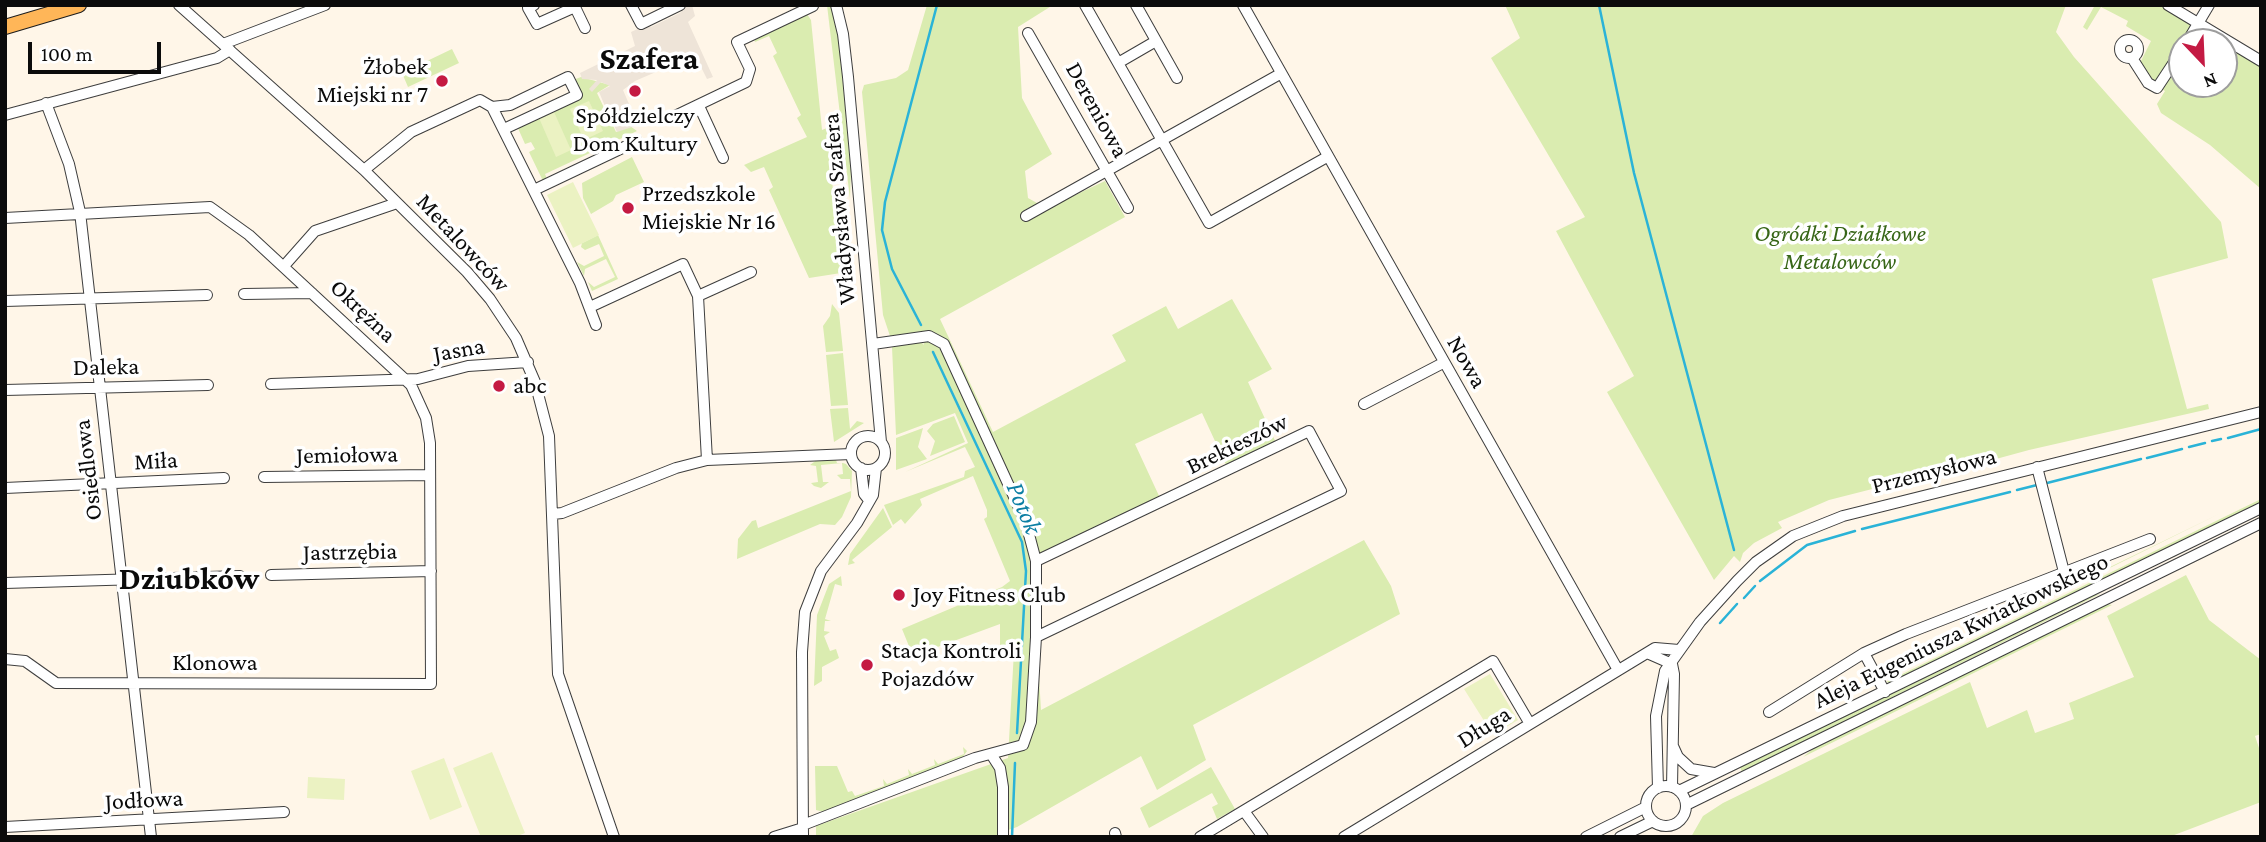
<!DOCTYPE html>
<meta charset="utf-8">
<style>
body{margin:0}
#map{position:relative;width:2266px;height:842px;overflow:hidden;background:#fff6e8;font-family:"Crimson Pro",serif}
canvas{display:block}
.frame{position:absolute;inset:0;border:7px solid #0b0b0b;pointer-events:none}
.north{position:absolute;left:2168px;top:28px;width:70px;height:70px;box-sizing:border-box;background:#fff;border:2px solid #9d9d9d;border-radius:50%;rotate:157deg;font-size:19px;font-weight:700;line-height:28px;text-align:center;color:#0b0b0b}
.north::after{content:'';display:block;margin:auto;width:24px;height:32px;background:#c41a43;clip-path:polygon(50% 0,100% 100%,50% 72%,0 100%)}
.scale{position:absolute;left:28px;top:42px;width:133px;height:32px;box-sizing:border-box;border:4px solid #0b0b0b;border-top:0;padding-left:9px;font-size:21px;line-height:24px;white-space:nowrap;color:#0b0b0b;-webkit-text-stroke:5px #fff;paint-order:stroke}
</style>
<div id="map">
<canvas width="2266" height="842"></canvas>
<div class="frame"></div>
<div class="north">N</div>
<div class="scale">100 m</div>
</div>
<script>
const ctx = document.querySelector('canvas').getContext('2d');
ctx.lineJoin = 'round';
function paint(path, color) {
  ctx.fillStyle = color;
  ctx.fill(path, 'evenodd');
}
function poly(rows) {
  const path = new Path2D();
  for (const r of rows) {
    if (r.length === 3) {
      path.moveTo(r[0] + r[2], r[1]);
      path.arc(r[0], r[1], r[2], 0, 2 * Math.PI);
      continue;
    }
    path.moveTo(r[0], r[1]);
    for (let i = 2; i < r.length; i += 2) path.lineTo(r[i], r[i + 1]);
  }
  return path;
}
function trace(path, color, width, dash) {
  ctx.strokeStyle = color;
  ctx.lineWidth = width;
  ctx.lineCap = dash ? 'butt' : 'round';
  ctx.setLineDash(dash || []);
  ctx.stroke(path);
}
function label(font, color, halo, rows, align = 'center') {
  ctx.font = font + ' "Crimson Pro",serif';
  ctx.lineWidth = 7;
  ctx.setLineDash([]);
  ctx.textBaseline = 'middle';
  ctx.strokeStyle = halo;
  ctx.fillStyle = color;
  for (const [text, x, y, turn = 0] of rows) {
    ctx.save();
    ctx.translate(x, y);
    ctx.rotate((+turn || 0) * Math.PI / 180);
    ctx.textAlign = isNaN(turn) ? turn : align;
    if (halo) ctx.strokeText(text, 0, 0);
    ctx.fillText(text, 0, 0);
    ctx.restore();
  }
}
paint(poly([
 [827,5,831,5,839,41,851,169,850,199],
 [927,5,1053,5,1018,27,1022,98,1052,154,1025,171,1028,198,1037,203,1041,211,1105,181,1125,217,940,319,993,432,1126,361,1112,335,1166,306,1178,329,1232,299,1272,369,1248,382,1277,445,1227,467,1202,413,1135,444,1160,498,1043,555,1038,569,1036,627,1041,710,1364,540,1391,586,1400,614,1193,725,1206,760,1157,790,1141,756,1017,827,997,834,997,837,816,837,816,826,1008,758,1014,651,1000,655,1000,624,913,656,902,629,1002,587,1010,581,984,519,987,517,987,510,973,476,920,499,922,505,905,524,901,519,893,525,884,505,964,477,965,471,975,467,965,447,905,472,968,443,955,413,896,435,892,347,921,342,924,345,921,332,891,339,883,315,862,92,864,85,896,78,908,70],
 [1505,5,2066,5,2056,32,2074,57,2221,222,2228,258,2152,279,2187,409,2208,404,2209,409,2029,450,1919,480,1891,493,1888,485,1829,500,1778,522,1782,528,1754,543,1743,553,1740,562,1734,556,1714,580,1607,392,1634,376,1556,231,1585,217,1491,58,1520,38],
 [2095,5,2162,5,2216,38,2214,42,2182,42,2182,84,2224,84,2227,43,2258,63,2261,68,2261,189,2210,145,2161,113,2157,104,2165,91,2155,85,2138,60,2141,61,2151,41,2126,26,2128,21,2101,7,2087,30,2083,27],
 [807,14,811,20,822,130,827,128,841,273,809,278,769,190,773,187,764,167,751,172,744,165,807,137,797,118,801,115,773,56,777,53,769,36,755,42,754,38],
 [452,49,459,63,408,87,402,73],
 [581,77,610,85,597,93,606,112,603,113,605,118,609,117,616,132,630,126,637,131,545,174,547,179,543,181,529,152,535,149,531,142,525,144,517,126,581,97,573,80],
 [632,157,644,182,616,195,613,201,591,214,583,198,582,183],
 [598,235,618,279,592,291,588,282,594,287,615,277,606,259,585,269,584,276,577,262,584,266,604,256,599,244,585,250,581,247,582,243],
 [832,304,839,313,843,351,826,352,823,326,830,316],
 [843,353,848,405,831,406,826,355],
 [848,408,850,429,857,421,864,423,834,442,830,409],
 [954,416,965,442,930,456,935,441,927,431,933,424],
 [923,428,918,447,927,459,896,470,896,438],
 [818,459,836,460,837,463,843,463,846,464,852,471,851,497,842,517,835,525,820,524,737,559,738,539,752,521,756,520,758,528,851,491,850,479,841,479,837,475,843,474,842,463,821,465,823,482,829,482,821,488,814,486,811,483,818,482,816,466,810,465],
 [2261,499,2261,502,1891,683,1886,682],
 [883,508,892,527,852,560,855,563,848,565,850,554],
 [2221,513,1883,680,1882,679,2071,586],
 [2186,575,2209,620,2261,660,2261,734,2255,736,2261,754,2261,802,2169,837,1691,837,1703,816,1723,803,1970,682,1987,728,2027,710,2035,733,2074,719,2069,703,2134,677,2107,616],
 [841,576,842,586,835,584,825,619,831,621,825,621,824,631,830,632,824,636,830,651,836,649,839,658,822,667,822,681,814,686,817,615,829,584],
 [2100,594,1742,772,1740,767,2090,596],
 [2107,604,2112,605,1803,757,1814,748],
 [963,747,967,751,960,761,824,812,816,810,815,766,837,766,848,792,852,791,855,796,884,786,883,779,887,784,909,775,908,769,912,774,935,765,934,759,938,764,964,754],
 [1211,767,1235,809,1217,819,1212,807,1218,804,1212,793,1149,828,1140,808]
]), '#daecb0');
paint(poly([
 [589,101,603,131,584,140,570,109],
 [554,112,571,150,556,157,539,118],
 [573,182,599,235,573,248,547,195],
 [1490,674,1518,720,1493,735,1464,689],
 [492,752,525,833,515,837,481,837,453,768],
 [444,758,462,807,430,820,411,771],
 [308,777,345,779,344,800,307,798]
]), '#ebf2c2');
paint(poly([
 [687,5,692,5,695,16,688,22,713,77,707,79,696,57,693,56,635,81,623,90,638,125,617,132,610,116,605,118,603,113,607,111,599,92,610,86,601,82,592,92,589,89,597,80,582,79,580,73,635,46,631,32,646,25,651,27,680,13]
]), '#eee4d8');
trace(poly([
 [1599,5,1634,173,1734,550],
 [921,325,892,269,882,230,885,202,937,5],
 [933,352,1022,542,1026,571,1017,733],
 [2228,438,2261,429],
 [2212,441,2221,439],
 [2189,447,2205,443],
 [2147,458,2182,449],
 [2047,483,2141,459],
 [2017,490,2037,485],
 [1862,529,2010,492],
 [1760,581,1807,545,1855,531],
 [1744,598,1755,586],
 [1720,623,1737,604],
 [1012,837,1015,763]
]), '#2ab3d7', 2.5);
const minor = poly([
 [179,5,364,170,467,272,490,299,516,338,535,382,549,436,558,674,614,837],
 [534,5,528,8,537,24,575,7],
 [574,5,585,28],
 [631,5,641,24,680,5],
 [836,5,843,34,848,77,881,442],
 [1085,5,1209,223,1327,157],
 [1136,5,1177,78],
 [1243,5,1618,670],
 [2168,5,2261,61],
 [1028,33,1128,208],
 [2129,49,9],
 [2187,42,2209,5],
 [223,44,325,5],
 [2132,58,2148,83,2157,88,2182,50],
 [1118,63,1156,41],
 [46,103,69,164,80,212,151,837],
 [699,106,723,158],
 [492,107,510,105,568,77,577,95,504,129],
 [5,115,217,58,230,50],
 [675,116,746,82,750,69,737,42,813,6],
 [364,170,411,132,480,100,492,107,580,283,596,325],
 [534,190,637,141],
 [1026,216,1280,74],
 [5,218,210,207,249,235,411,385,426,418,430,443,431,684,56,683,25,661,5,659],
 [284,266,315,231,397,203],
 [244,294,312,293],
 [5,301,207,295],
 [590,307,683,264,698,296],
 [873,344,929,336,944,344,1026,523,1036,561],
 [271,384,418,379,468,366,528,362],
 [5,390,208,385],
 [1364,404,1443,363],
 [868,453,17],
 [707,460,698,296,751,272],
 [2037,467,2064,572],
 [861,468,864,494,868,499],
 [264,477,430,475],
 [5,488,224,478],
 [553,514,562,513,676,468,707,460,851,454],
 [271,575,431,571],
 [5,583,240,576],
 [1647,653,1672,664],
 [1672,664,1674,674,1672,787],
 [1885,692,1864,653,1906,634,2150,539],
 [1769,712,1864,653],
 [1673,746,1678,757,1691,769,1714,773],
 [991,754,1000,768,1003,787,1003,837],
 [1666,806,20],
 [1658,788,1656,716,1665,671,1700,622,1737,581,1756,562,1793,536,1843,516,2261,412],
 [1679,791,2261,508],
 [1686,805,2261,523],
 [1244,811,1263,837],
 [803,825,975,758,1023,745,1031,722,1036,637,1341,491,1309,431,1036,561,1036,637],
 [5,827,284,812],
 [1115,833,1116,837],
 [774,837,803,828],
 [803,837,802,652,805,612,821,571,857,523,873,495,876,468],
 [1200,837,1493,661,1530,724],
 [1344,837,1655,648,1679,650],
 [1586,837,1646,807],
 [1620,837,1653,821]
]);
const major = poly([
 [5,27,79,5]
]);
trace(minor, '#3e3e3e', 12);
trace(major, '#1c1c1c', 16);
trace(minor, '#fff', 10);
trace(major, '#ffb658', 14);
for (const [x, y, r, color] of [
 [442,81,7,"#c41a43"],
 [635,91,7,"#c41a43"],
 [628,208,7,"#c41a43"],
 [499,386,7,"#c41a43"],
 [899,595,7,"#c41a43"],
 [867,665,7,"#c41a43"]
]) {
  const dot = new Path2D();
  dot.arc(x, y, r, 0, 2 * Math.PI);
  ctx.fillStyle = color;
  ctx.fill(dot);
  trace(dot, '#fff', 2.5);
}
label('24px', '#0b0b0b', '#fff', [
 ["Żłobek",428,67,"right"],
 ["Miejski nr 7",428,95,"right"],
 ["Spółdzielczy",635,116,"center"],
 ["Dom Kultury",635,144,"center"],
 ["Przedszkole",642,194],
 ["Miejskie Nr 16",642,222],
 ["abc",513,386],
 ["Joy Fitness Club",913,595],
 ["Stacja Kontroli",881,651],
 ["Pojazdów",881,679]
], 'left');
label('24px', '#0b0b0b', '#fff', [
 ["Dereniowa",1097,110,61],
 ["Władysława Szafera",839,209,-95],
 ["Metalowców",463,243,47],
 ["Okrężna",363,311,43],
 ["Jasna",459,350,-10],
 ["Nowa",1467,362,60],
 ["Daleka",106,367,-1],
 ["Brekieszów",1237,444,-26],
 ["Jemiołowa",347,455,-1],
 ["Miła",156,461,-3],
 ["Osiedlowa",88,470,-97],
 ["Przemysłowa",1934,471,-14],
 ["Jastrzębia",350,552,-1],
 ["Aleja Eugeniusza Kwiatkowskiego",1961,631,-26],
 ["Klonowa",215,663],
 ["Długa",1484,727,-32],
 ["Jodłowa",144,800,-3]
]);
label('italic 24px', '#376617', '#fff', [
 ["Ogródki Działkowe",1840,234],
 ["Metalowców",1840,262]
]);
label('italic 26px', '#0c7fa4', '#fff', [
 ["Potok",1024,508,67]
]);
label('bold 32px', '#0b0b0b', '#fff', [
 ["Szafera",649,59],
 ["Dziubków",189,579]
]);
</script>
